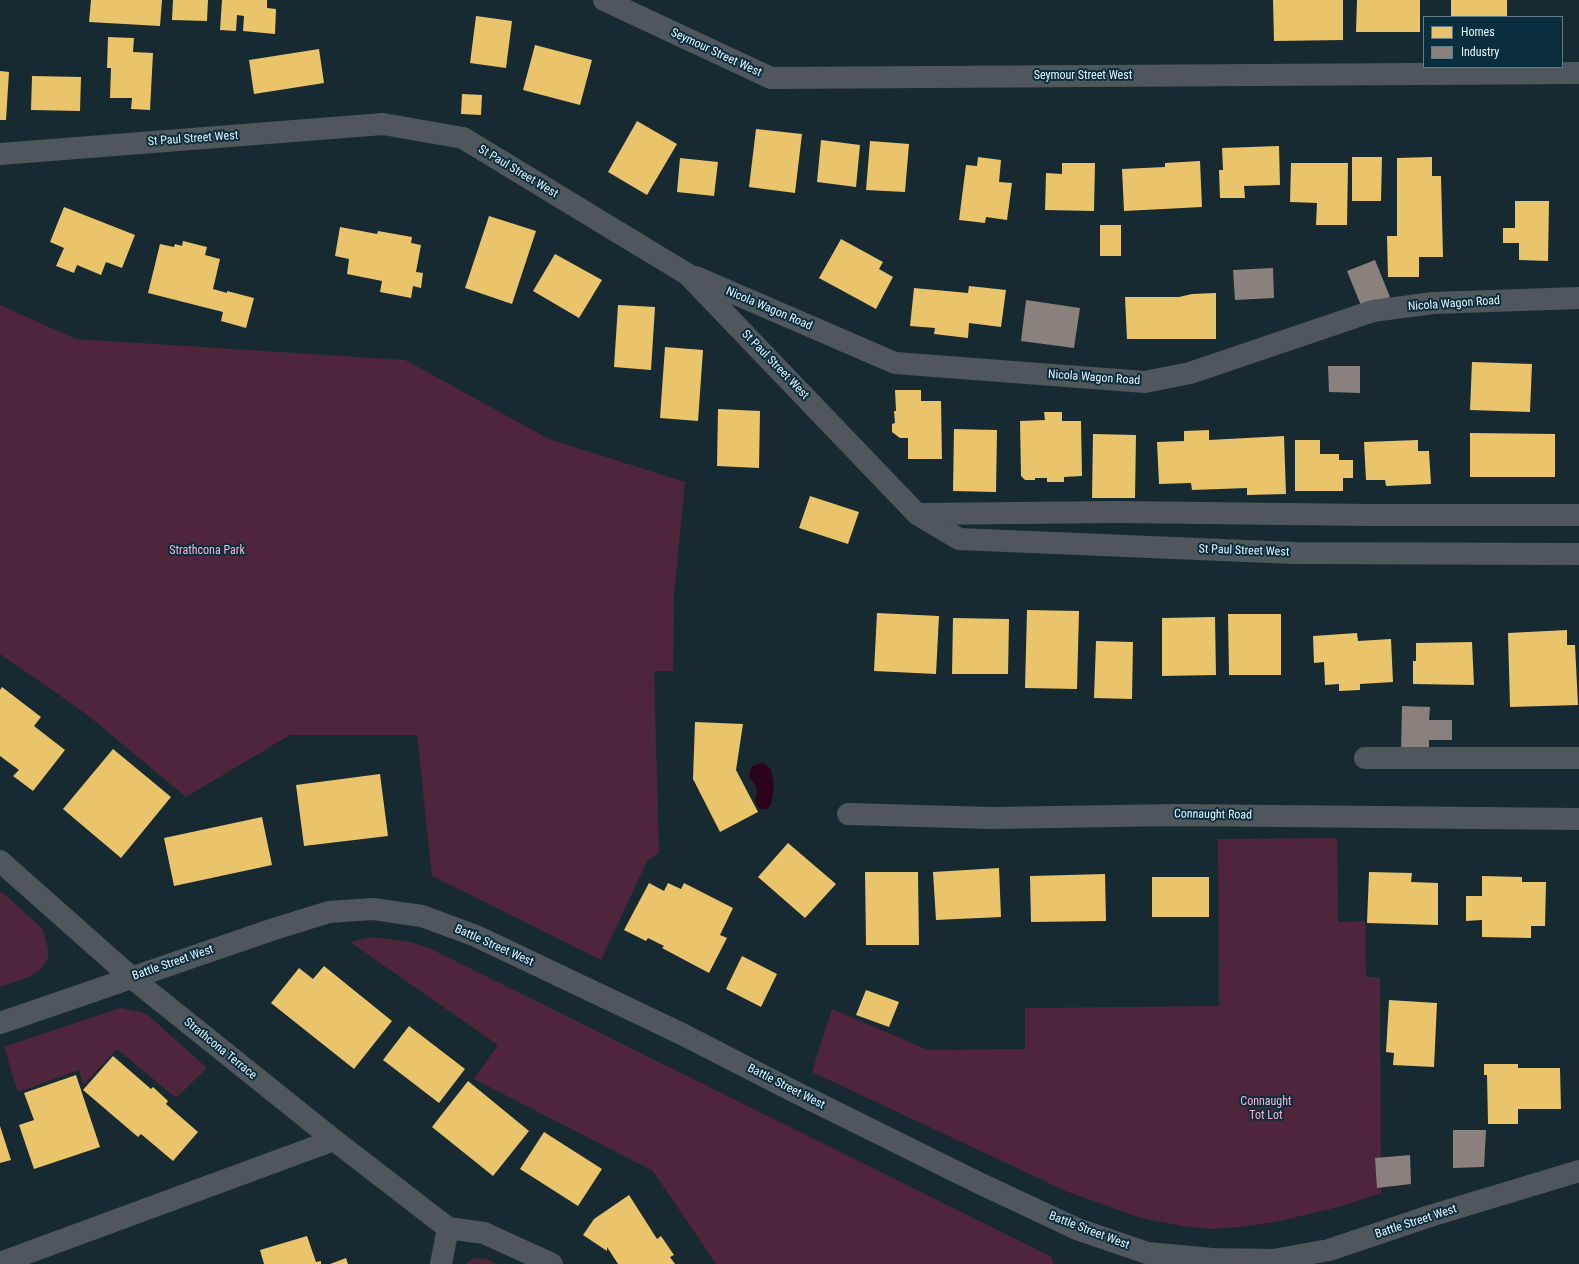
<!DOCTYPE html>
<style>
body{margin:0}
#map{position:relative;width:1579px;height:1264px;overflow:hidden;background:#172a32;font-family:"Roboto Condensed",sans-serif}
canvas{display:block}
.legend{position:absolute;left:1423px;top:16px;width:140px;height:52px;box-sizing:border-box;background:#0b2e3e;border:1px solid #637e8b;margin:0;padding:5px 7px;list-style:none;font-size:12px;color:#e6f5fe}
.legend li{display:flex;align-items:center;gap:8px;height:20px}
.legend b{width:20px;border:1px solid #637e8b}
</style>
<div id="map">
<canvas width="1579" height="1264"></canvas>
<ul class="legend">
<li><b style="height:11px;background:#e9c46a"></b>Homes</li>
<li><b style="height:11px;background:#8a817c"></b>Industry</li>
</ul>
</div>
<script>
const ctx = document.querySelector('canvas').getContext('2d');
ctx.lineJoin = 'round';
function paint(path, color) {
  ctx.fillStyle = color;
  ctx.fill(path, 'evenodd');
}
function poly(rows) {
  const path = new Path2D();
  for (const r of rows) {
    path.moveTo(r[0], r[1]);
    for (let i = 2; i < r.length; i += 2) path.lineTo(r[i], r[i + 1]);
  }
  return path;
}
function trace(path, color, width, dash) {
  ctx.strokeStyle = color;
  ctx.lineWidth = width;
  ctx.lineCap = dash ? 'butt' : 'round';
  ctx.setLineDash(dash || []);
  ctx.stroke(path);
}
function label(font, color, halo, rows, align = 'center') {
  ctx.font = font + ' "Roboto Condensed",sans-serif';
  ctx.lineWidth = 4;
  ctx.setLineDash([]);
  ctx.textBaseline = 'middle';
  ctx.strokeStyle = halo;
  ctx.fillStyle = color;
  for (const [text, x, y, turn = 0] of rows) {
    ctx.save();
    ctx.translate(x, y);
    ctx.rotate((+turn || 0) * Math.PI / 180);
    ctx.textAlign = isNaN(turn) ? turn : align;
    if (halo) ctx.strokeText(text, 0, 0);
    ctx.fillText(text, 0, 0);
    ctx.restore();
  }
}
paint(poly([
 [0,305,76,339,405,360,549,439,685,482,674,595,673,671,654,671,659,853,647,861,601,960,432,876,417,735,290,735,186,797,85,713,0,654],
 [1337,838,1338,922,1365,921,1366,977,1380,977,1381,1193,1342,1206,1276,1222,1241,1227,1212,1229,1183,1226,1141,1218,1068,1192,812,1072,832,1009,928,1050,1025,1049,1025,1008,1219,1006,1218,839],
 [2,892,42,928,48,948,48,958,41,969,29,977,0,987,0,893],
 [372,937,411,942,429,948,1052,1257,1053,1264,716,1264,653,1171,474,1079,498,1045,350,942],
 [120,1008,142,1012,150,1017,207,1068,176,1098,117,1049,83,1085,79,1070,18,1092,4,1047],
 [478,1258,490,1260,496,1264,465,1264,472,1259]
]), '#4e253a');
paint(poly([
 [763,763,771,769,774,786,771,805,767,809,760,809,756,804,755,800,757,792,756,786,749,777,751,767,757,764]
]), '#2b0419');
paint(poly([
 [91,0,162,0,160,26,89,22],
 [173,0,208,0,207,21,172,20],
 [222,0,267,0,267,8,276,9,275,34,243,31,244,16,237,15,236,31,220,30],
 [1273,0,1343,0,1343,40,1274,41],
 [1357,0,1420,0,1420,32,1356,32],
 [1451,0,1507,0,1507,17,1451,17],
 [476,16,512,21,506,68,470,63],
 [108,37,134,38,133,52,153,53,150,110,131,109,132,98,110,98,111,68,107,68],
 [535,45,592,60,580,105,523,90],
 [319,49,324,83,254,94,249,60],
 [0,71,9,72,6,120,0,120],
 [32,76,81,77,80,111,31,110],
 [462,94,482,95,481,115,461,114],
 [637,121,677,144,647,195,608,172],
 [756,129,802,134,795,193,749,187],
 [821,140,860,145,856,187,817,182],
 [870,141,909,144,905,192,866,190],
 [1279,146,1280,185,1244,186,1245,198,1220,198,1219,170,1223,170,1222,148],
 [978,157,1001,160,999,182,1012,183,1007,220,986,217,985,223,959,220,966,165,977,166],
 [1352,157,1382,157,1381,201,1352,201],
 [1432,157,1432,176,1441,176,1443,257,1419,257,1419,277,1388,277,1387,236,1397,236,1397,158],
 [680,158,718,162,714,196,677,192],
 [1200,161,1202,207,1124,211,1122,169,1165,167,1165,163],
 [1062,163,1095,163,1094,211,1045,210,1046,173,1062,174],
 [1291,163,1348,163,1347,225,1316,225,1317,203,1290,202],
 [1515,201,1549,201,1548,261,1519,260,1519,243,1503,243,1503,228,1515,228],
 [64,207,135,235,122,268,106,262,101,275,77,265,74,273,56,266,64,248,50,242],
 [489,216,536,231,512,304,465,288],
 [1100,225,1121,225,1121,256,1100,256],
 [340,227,377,234,378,231,412,237,411,243,421,245,416,272,423,273,421,288,413,286,411,298,380,292,382,281,347,274,349,259,335,256],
 [841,239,883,262,879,269,893,277,876,309,819,278],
 [183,241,207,247,205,255,220,259,213,289,227,293,227,291,254,298,246,328,221,321,223,312,148,293,160,244,174,247,175,244,182,246],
 [555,254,602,280,579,318,533,291],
 [969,286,1006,290,1001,327,969,323,968,338,934,334,935,328,910,326,914,288,968,293],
 [1216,293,1216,339,1127,339,1125,297,1179,297,1192,294],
 [618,305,655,307,651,370,614,367],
 [665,347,703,350,698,421,660,418],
 [1472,362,1532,364,1530,412,1470,410],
 [895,390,921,390,921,401,941,401,942,459,908,459,908,438,900,438,892,432,892,424,895,423,894,411,896,411],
 [718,409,760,411,759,468,717,466],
 [1044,412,1062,412,1062,421,1081,421,1082,476,1064,477,1064,482,1047,482,1047,478,1035,478,1035,480,1025,480,1021,476,1020,421,1045,420],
 [954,429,997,430,996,492,953,491],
 [1209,430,1209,440,1284,436,1286,494,1247,495,1247,488,1192,490,1191,483,1159,484,1157,442,1184,441,1184,431],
 [1470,433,1555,434,1555,477,1470,477],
 [1093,434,1136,435,1135,498,1092,498],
 [1295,440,1320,440,1320,454,1339,454,1339,460,1353,460,1353,478,1343,478,1343,491,1295,491],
 [1418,440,1418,451,1429,451,1431,484,1386,486,1385,480,1366,480,1364,442],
 [810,496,859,512,848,544,799,528],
 [1027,610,1079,611,1077,689,1025,688],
 [877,613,939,616,936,674,874,671],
 [1228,614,1281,614,1281,675,1229,675],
 [1215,617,1216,675,1162,676,1162,618],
 [953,618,1009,619,1008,674,952,674],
 [1567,630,1567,645,1575,645,1578,705,1510,707,1508,633],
 [1357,633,1358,641,1391,639,1393,682,1360,684,1360,690,1339,691,1339,684,1325,685,1324,662,1314,663,1313,636],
 [1096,641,1133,642,1132,699,1094,698],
 [1472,642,1474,685,1413,684,1413,661,1416,661,1416,643],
 [2,687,41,717,34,726,65,750,33,791,13,776,19,770,0,756,0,690],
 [695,722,743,724,736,770,758,812,720,832,693,779],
 [113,749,171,797,121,858,63,809],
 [380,774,388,836,304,846,296,785],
 [262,817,272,865,174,886,164,838],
 [788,843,836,884,805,918,758,877],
 [999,868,1001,917,936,920,933,872],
 [865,872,918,872,919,945,866,945],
 [1369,872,1412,873,1411,882,1438,883,1438,925,1367,923],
 [1105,874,1106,921,1031,922,1030,876],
 [1482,876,1522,877,1522,882,1546,882,1545,926,1531,926,1531,938,1482,937,1482,920,1466,921,1466,896,1482,896],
 [1152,877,1209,877,1209,917,1152,917],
 [649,883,664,891,668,883,681,889,684,883,733,908,720,935,727,938,709,973,662,948,664,946,648,938,646,941,624,930],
 [742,956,777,974,761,1007,726,989],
 [324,966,392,1021,354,1069,271,1003,299,968,313,979],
 [866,990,899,1002,889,1027,856,1015],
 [1389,1000,1437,1003,1434,1067,1393,1065,1394,1053,1386,1052],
 [409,1026,465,1069,439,1103,383,1060],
 [113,1056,151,1089,153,1087,168,1101,166,1104,198,1132,173,1161,141,1134,138,1137,83,1090],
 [1484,1064,1518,1064,1518,1068,1560,1068,1561,1109,1518,1109,1518,1124,1488,1124,1487,1075,1484,1075],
 [76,1075,100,1147,34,1169,19,1125,34,1120,24,1093],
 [468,1081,529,1131,493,1176,432,1127],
 [0,1126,11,1160,0,1163],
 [544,1132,602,1169,578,1206,520,1169],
 [629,1195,657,1239,661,1236,674,1255,670,1257,675,1264,618,1264,607,1247,607,1251,583,1235,594,1219],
 [307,1236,316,1262,321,1261,321,1264,264,1264,260,1250],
 [346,1258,348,1264,330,1264]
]), '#e9c46a');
paint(poly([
 [1375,260,1390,297,1362,308,1347,271],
 [1273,268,1274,298,1235,300,1233,270],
 [1026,300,1080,308,1074,348,1021,341],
 [1328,366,1360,366,1360,393,1329,392],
 [1402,706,1430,707,1429,720,1452,720,1452,740,1429,740,1429,752,1401,752],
 [1453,1130,1486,1130,1484,1167,1453,1168],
 [1410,1155,1411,1184,1377,1188,1375,1158]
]), '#8a817c');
trace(poly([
 [604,0,771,78,1579,73],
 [0,154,383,124,463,138,687,274,917,514,959,539,1294,553,1579,554],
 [696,277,895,363,1145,382,1190,373,1373,311,1433,303,1579,298],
 [917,514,1118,512,1371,515,1579,515],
 [1365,758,1579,758],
 [848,814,992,818,1177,815,1579,819],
 [0,861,132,978,334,1140,448,1228,441,1264],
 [0,1023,274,929,329,912,373,909,422,916,476,936,682,1034,791,1090,979,1183,1077,1229,1147,1253,1212,1259,1273,1260,1329,1250,1430,1216,1579,1171],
 [448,1228,484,1233,552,1264],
 [0,1263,334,1140]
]), '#50575c', 22);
label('12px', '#e6f5fe', '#0b2e3e', [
 ["Seymour Street West",716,53,25],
 ["Seymour Street West",1083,76],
 ["St Paul Street West",193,139,-4],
 ["St Paul Street West",518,172,31],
 ["Nicola Wagon Road",1454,304,-4],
 ["Nicola Wagon Road",769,309,23],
 ["St Paul Street West",775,365,46],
 ["Nicola Wagon Road",1094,378,4],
 ["St Paul Street West",1244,551,2],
 ["Connaught Road",1213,815,1],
 ["Battle Street West",494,946,24],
 ["Battle Street West",173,963,-19],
 ["Strathcona Terrace",220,1049,39],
 ["Battle Street West",786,1087,27],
 ["Battle Street West",1416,1222,-18],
 ["Battle Street West",1089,1231,21]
]);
label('12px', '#feb4d1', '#0b2e3e', [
 ["Strathcona Park",207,551],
 ["Connaught",1266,1102],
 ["Tot Lot",1266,1116]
]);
</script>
